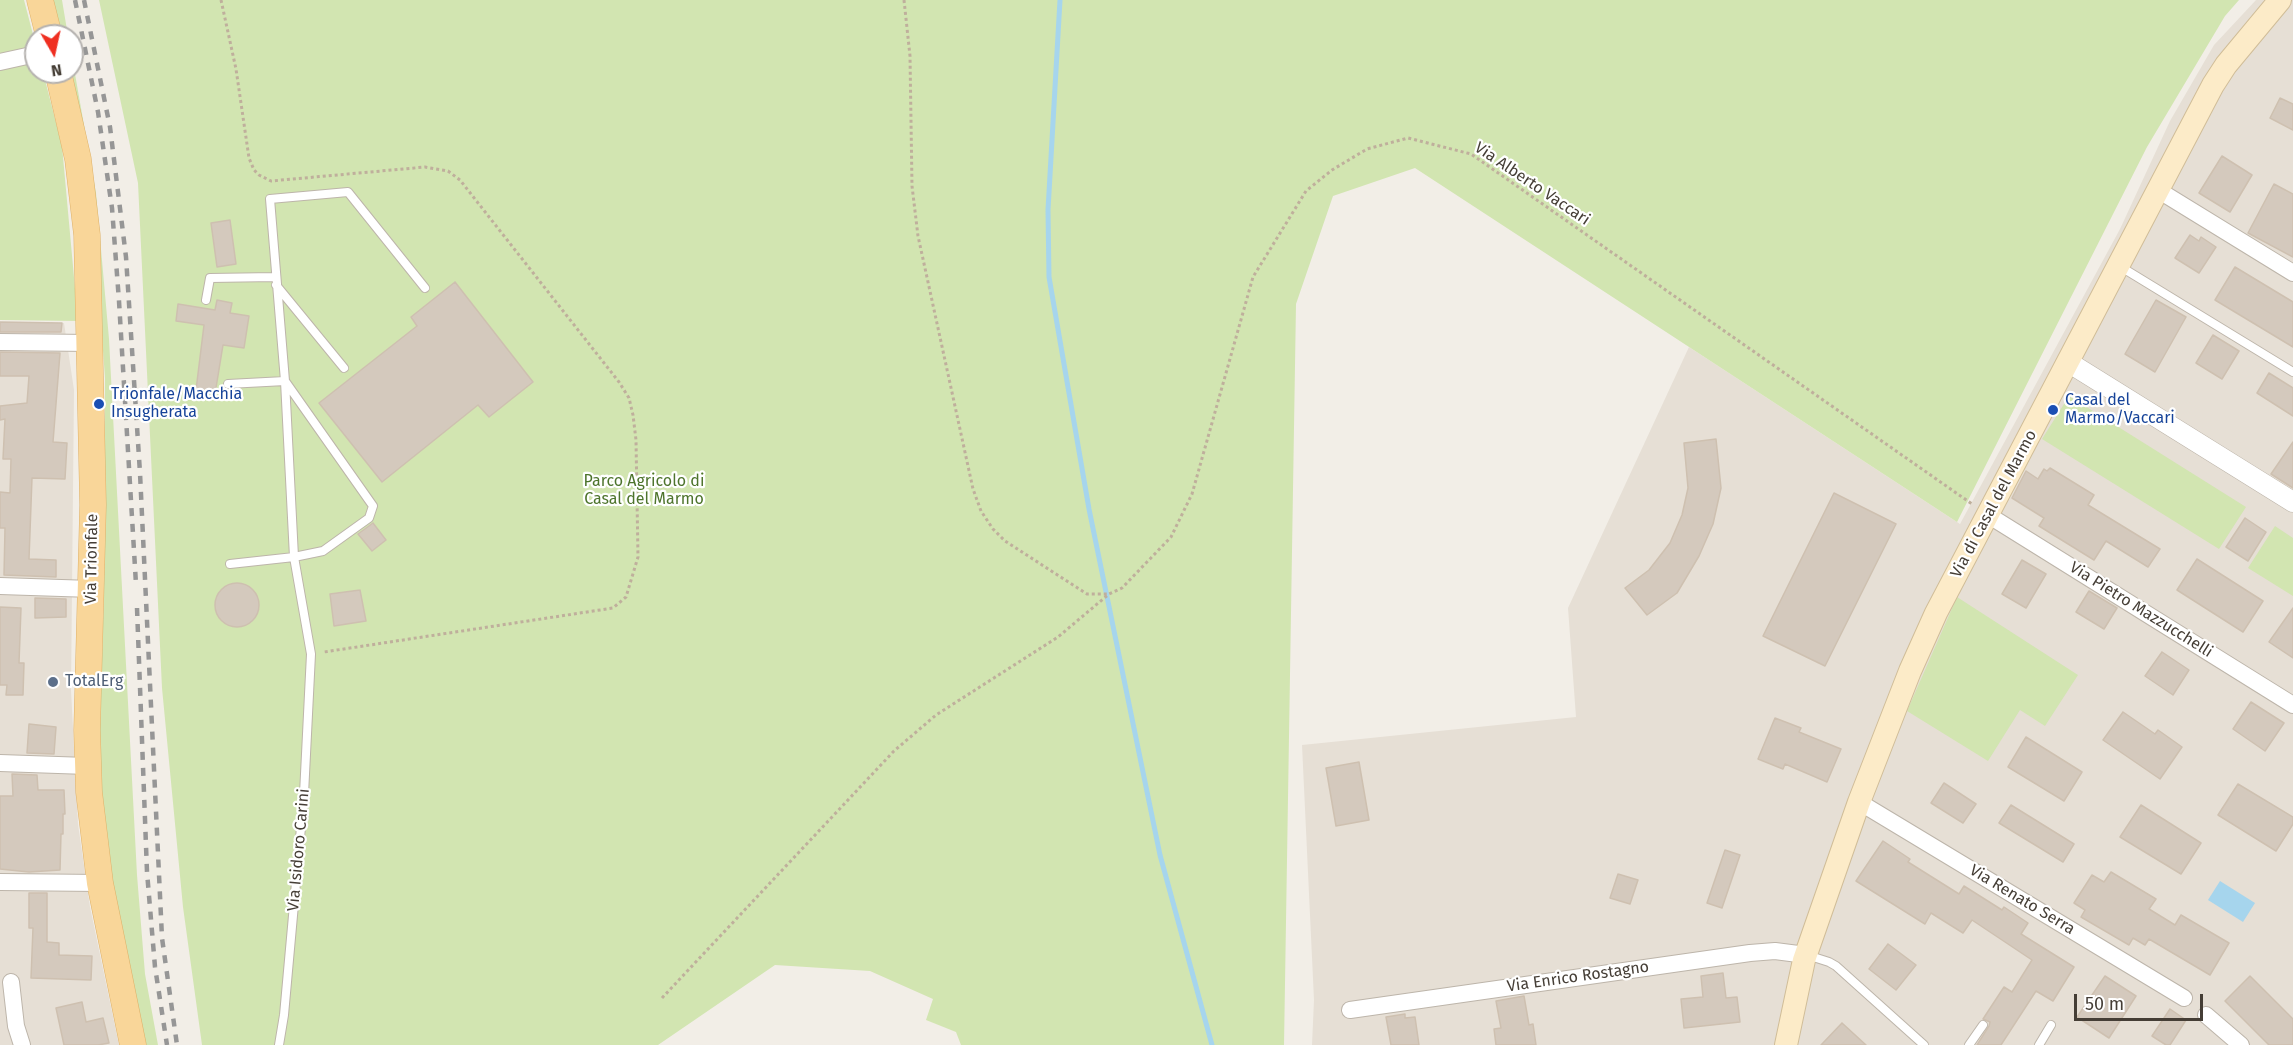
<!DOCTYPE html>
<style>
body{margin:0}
#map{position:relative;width:2293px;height:1045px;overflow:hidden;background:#f2eee7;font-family:"Fira Sans",sans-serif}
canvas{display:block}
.north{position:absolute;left:24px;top:24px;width:60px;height:60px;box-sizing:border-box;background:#fff;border:2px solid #b5b2af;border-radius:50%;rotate:171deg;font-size:16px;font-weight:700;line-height:24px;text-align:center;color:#453e36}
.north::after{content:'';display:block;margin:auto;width:21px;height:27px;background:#ef2f21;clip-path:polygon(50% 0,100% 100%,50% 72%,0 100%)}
.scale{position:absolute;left:2074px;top:994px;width:129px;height:27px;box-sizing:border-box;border:3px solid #453e36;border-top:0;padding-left:8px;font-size:18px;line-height:21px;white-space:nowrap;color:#453e36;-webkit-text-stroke:4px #fff;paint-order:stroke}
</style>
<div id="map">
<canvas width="2293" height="1045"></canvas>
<div class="north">N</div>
<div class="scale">50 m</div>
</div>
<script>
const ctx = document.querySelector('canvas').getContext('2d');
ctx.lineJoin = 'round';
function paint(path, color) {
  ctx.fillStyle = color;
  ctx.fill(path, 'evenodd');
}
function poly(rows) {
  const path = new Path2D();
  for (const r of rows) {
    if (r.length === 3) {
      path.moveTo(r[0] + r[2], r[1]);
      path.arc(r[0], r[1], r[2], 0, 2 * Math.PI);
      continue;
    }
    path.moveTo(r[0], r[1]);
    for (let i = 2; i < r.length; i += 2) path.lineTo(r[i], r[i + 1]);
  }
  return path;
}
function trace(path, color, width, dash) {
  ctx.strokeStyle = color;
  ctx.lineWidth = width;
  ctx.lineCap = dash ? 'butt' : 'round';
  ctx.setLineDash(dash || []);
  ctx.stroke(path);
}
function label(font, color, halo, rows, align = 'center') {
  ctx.font = font + ' "Fira Sans",sans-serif';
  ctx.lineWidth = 4.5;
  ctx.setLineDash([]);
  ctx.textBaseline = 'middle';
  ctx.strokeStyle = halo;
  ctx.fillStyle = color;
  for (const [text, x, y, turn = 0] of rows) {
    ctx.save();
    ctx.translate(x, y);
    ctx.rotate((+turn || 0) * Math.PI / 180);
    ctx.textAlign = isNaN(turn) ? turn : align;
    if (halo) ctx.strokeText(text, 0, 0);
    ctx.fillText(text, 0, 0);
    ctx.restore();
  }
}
paint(poly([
 [2256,0,2293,0,2293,1045,1312,1045,1314,1000,1302,745,1576,717,1568,608,1689,347,1960,524,2120,229,2170,121,2214,45],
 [64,323,74,390,71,690,78,824,90,907,119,1045,0,1045,0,326]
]), '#e6dfd5');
paint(poly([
 [0,0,24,0,36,46,36,72,43,72,62,146,78,321,0,320],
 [50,0,62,0,68,36,59,36],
 [99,0,2239,0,2225,16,2147,147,1957,522,1415,168,1333,196,1296,304,1284,1045,961,1045,956,1032,926,1020,933,999,870,971,775,965,658,1045,202,1045,183,907,162,688,138,183],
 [72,57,96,193,109,339,137,875,145,974,158,1045,143,1045,101,819,99,753,104,591,105,378,92,199,68,72,72,72],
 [2069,396,2246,507,2219,549,2042,439],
 [2275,526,2293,538,2293,596,2248,568],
 [1957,597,2078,675,2045,726,2020,710,1988,761,1907,711]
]), '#d2e5b1');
paint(poly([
 [2220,881,2255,903,2243,922,2208,900]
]), '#a6d5ed');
trace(poly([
 [1060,0,1048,210,1049,277,1089,509,1160,855,1212,1045]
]), '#a6d5ed', 5);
const building = poly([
 [2280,98,2293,104,2293,130,2270,118,2280,98],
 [2222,156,2252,175,2230,212,2199,193,2222,156],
 [2274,184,2293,194,2293,257,2248,233,2274,184],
 [230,220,236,264,217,267,211,223,230,220],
 [2190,235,2199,241,2201,237,2216,247,2199,273,2175,258,2190,235],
 [2235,267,2293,302,2293,347,2215,300,2235,267],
 [455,282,533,382,489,417,478,405,382,482,319,403,417,326,411,317,455,282],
 [217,300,232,303,230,313,249,316,244,348,223,345,215,394,196,390,204,325,176,321,178,304,215,310,217,300],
 [2156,300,2186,317,2155,372,2125,354,2156,300],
 [0,322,62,323,61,332,0,332,0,322],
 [2213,335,2239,351,2222,379,2196,363,2213,335],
 [0,352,60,353,53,442,67,443,65,479,32,478,29,559,56,560,56,577,4,575,5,528,0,528,0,492,10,493,11,459,3,459,5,419,0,420,0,406,27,403,29,376,0,376,0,352],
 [2269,373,2293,388,2293,416,2257,393,2269,373],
 [1716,439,1721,488,1713,524,1699,556,1677,593,1647,615,1625,588,1649,570,1670,543,1682,515,1688,488,1684,443,1716,439],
 [2293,442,2293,488,2271,474,2293,442],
 [2050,468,2094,495,2088,505,2160,549,2148,567,2106,541,2094,560,2039,526,2044,518,2012,498,2026,471,2038,479,2044,469,2047,471,2050,468],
 [1834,493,1896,524,1825,666,1763,636,1834,493],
 [2245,518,2266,532,2248,561,2226,547,2245,518],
 [373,523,386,540,372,551,358,534,373,523],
 [2197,559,2263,601,2243,632,2177,590,2197,559],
 [2022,560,2046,574,2026,608,2002,594,2022,560],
 [237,605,22],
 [360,590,366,621,334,626,330,594,360,590],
 [2089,591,2117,608,2104,629,2076,612,2089,591],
 [35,598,66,599,66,617,35,618,35,598],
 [0,607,21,608,19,663,24,663,23,695,6,695,7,685,0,685,0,607],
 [2293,608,2293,658,2269,642,2293,608],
 [2162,652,2189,670,2173,695,2145,676,2162,652],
 [2251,702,2284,723,2265,751,2233,729,2251,702],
 [2123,712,2155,734,2158,730,2182,747,2160,779,2103,740,2123,712],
 [1775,718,1801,728,1799,732,1841,749,1827,782,1785,764,1783,769,1758,759,1775,718],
 [29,724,56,727,54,754,27,753,29,724],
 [2026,737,2082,772,2064,801,2008,767,2026,737],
 [1359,762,1369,820,1336,826,1326,768,1359,762],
 [12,774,37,775,38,790,64,790,65,814,63,814,63,834,61,834,60,870,29,872,0,869,0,796,13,796,12,774],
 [1944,783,1976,804,1963,823,1931,803,1944,783],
 [2238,784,2293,817,2293,824,2276,851,2218,815,2238,784],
 [2011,805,2074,844,2063,862,1999,823,2011,805],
 [2141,805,2201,843,2181,874,2120,837,2141,805],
 [1883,841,1910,859,1908,862,1959,894,1964,886,2002,910,2004,907,2028,923,2021,934,2074,967,2053,1001,2036,991,2001,1045,1977,1045,1989,1026,1990,1022,1983,1019,2004,987,2012,992,2032,960,1972,920,1963,933,1931,913,1925,924,1856,881,1883,841],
 [1725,850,1740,855,1722,908,1707,903,1725,850],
 [2111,872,2156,899,2149,909,2175,925,2181,915,2229,943,2210,975,2149,939,2145,945,2133,938,2129,945,2081,917,2085,910,2074,903,2092,875,2104,882,2111,872],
 [1618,874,1638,880,1630,904,1610,898,1618,874],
 [29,893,47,893,47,942,59,943,59,955,92,956,91,980,31,978,33,928,29,928,29,893],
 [1888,944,1916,965,1896,990,1869,969,1888,944],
 [1723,973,1726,998,1737,997,1740,1022,1684,1028,1681,999,1703,997,1701,976,1723,973],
 [2105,976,2136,996,2109,1038,2077,1017,2105,976],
 [2250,976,2293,1019,2293,1045,2269,1045,2225,1001,2250,976],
 [1524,996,1529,1025,1533,1024,1536,1045,1496,1045,1494,1029,1501,1028,1496,1001,1524,996],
 [82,1002,86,1022,103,1018,109,1043,98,1045,64,1045,56,1008,82,1002],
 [2170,1009,2186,1020,2170,1045,2166,1045,2152,1036,2170,1009],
 [1405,1014,1405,1018,1415,1017,1419,1045,1391,1045,1386,1017,1405,1014],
 [1842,1023,1866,1045,1821,1045,1842,1023]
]);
paint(building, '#d4c9bd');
trace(building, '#cec0b0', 1.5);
const service = poly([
 [2121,267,2293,372],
 [276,285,344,368],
 [206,300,210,278,275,277],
 [228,384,285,381,373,506,369,518,323,551,294,557,230,564],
 [1807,955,1829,962,1836,966,1924,1045],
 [279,1045,284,1015,304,794,311,654,294,557,285,381,270,199,348,192,425,288],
 [1969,1045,1983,1025],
 [2039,1045,2051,1025]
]);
const minor = poly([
 [0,62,36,54],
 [2158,190,2293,273],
 [0,342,91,343],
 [1988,515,2293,705],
 [0,586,92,589],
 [0,763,87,766],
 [1859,802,2184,998],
 [0,882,100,883],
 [11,982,16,1026,22,1045],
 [1350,1010,1750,953,1775,951,1806,955],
 [2206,1015,2241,1045]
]);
const tertiary = poly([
 [2068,362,2293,502]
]);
const secondary = poly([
 [1786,1045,1804,960,1859,802,1910,671,1936,613,2213,85,2226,65,2280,0]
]);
const primary = poly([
 [40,0,49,36],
 [58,72,78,159,87,235,93,505,87,730,89,792,100,883,133,1045]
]);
trace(service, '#bdb5aa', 10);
trace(minor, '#bdb5aa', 18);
trace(tertiary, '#bdb5aa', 21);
trace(secondary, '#d0bd98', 24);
trace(primary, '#deb16a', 27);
trace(poly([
 [221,0,236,69,249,158,254,170,259,175,271,181,425,167,448,171,460,180,619,382,629,398,633,415,636,440,638,557,626,597,613,608,324,652],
 [904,0,910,56,912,186,918,236,973,489,981,511,993,529,1005,541,1087,594,1108,594],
 [662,998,894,751,936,715,1058,637,1109,594,1122,588,1171,537,1192,494,1253,277,1306,191,1332,170,1367,149,1408,138,1471,154,1972,504]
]), '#bfaf9c', 3, [3, 3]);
trace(service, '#fff', 8);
trace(minor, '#fff', 16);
trace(tertiary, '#fff', 20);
trace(secondary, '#fcebc8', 22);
trace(primary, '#f9d699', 26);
trace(poly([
 [75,0,98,112,112,208,119,301,136,584],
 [84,0,110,127,126,257,140,473,162,938,177,1045],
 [137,608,147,872,155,967,167,1045]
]), '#969696', 4.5, [8, 8]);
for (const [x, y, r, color] of [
 [99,404,6,"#1a4fb4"],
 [2053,410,6,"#1a4fb4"],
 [53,682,6,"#5c6f8a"]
]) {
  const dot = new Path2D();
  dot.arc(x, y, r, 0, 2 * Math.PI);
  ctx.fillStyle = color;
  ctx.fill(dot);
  trace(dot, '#fff', 2);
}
label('16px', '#453e36', '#fff', [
 ["Via Alberto Vaccari",1532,184,34],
 ["Via di Casal del Marmo",1994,504,-62],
 ["Via Trionfale",92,559,-89],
 ["Via Pietro Mazzucchelli",2141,610,32],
 ["Via Isidoro Carini",299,850,-85],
 ["Via Renato Serra",2022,900,31],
 ["Via Enrico Rostagno",1578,977,-8]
]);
label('16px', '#164399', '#fff', [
 ["Trionfale/Macchia",111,395],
 ["Insugherata",111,413],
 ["Casal del",2065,401],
 ["Marmo/Vaccari",2065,419]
], 'left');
label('16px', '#4d742c', '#fff', [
 ["Parco Agricolo di",644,482],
 ["Casal del Marmo",644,500]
]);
label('16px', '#4e5e75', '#fff', [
 ["TotalErg",65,682]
], 'left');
</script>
